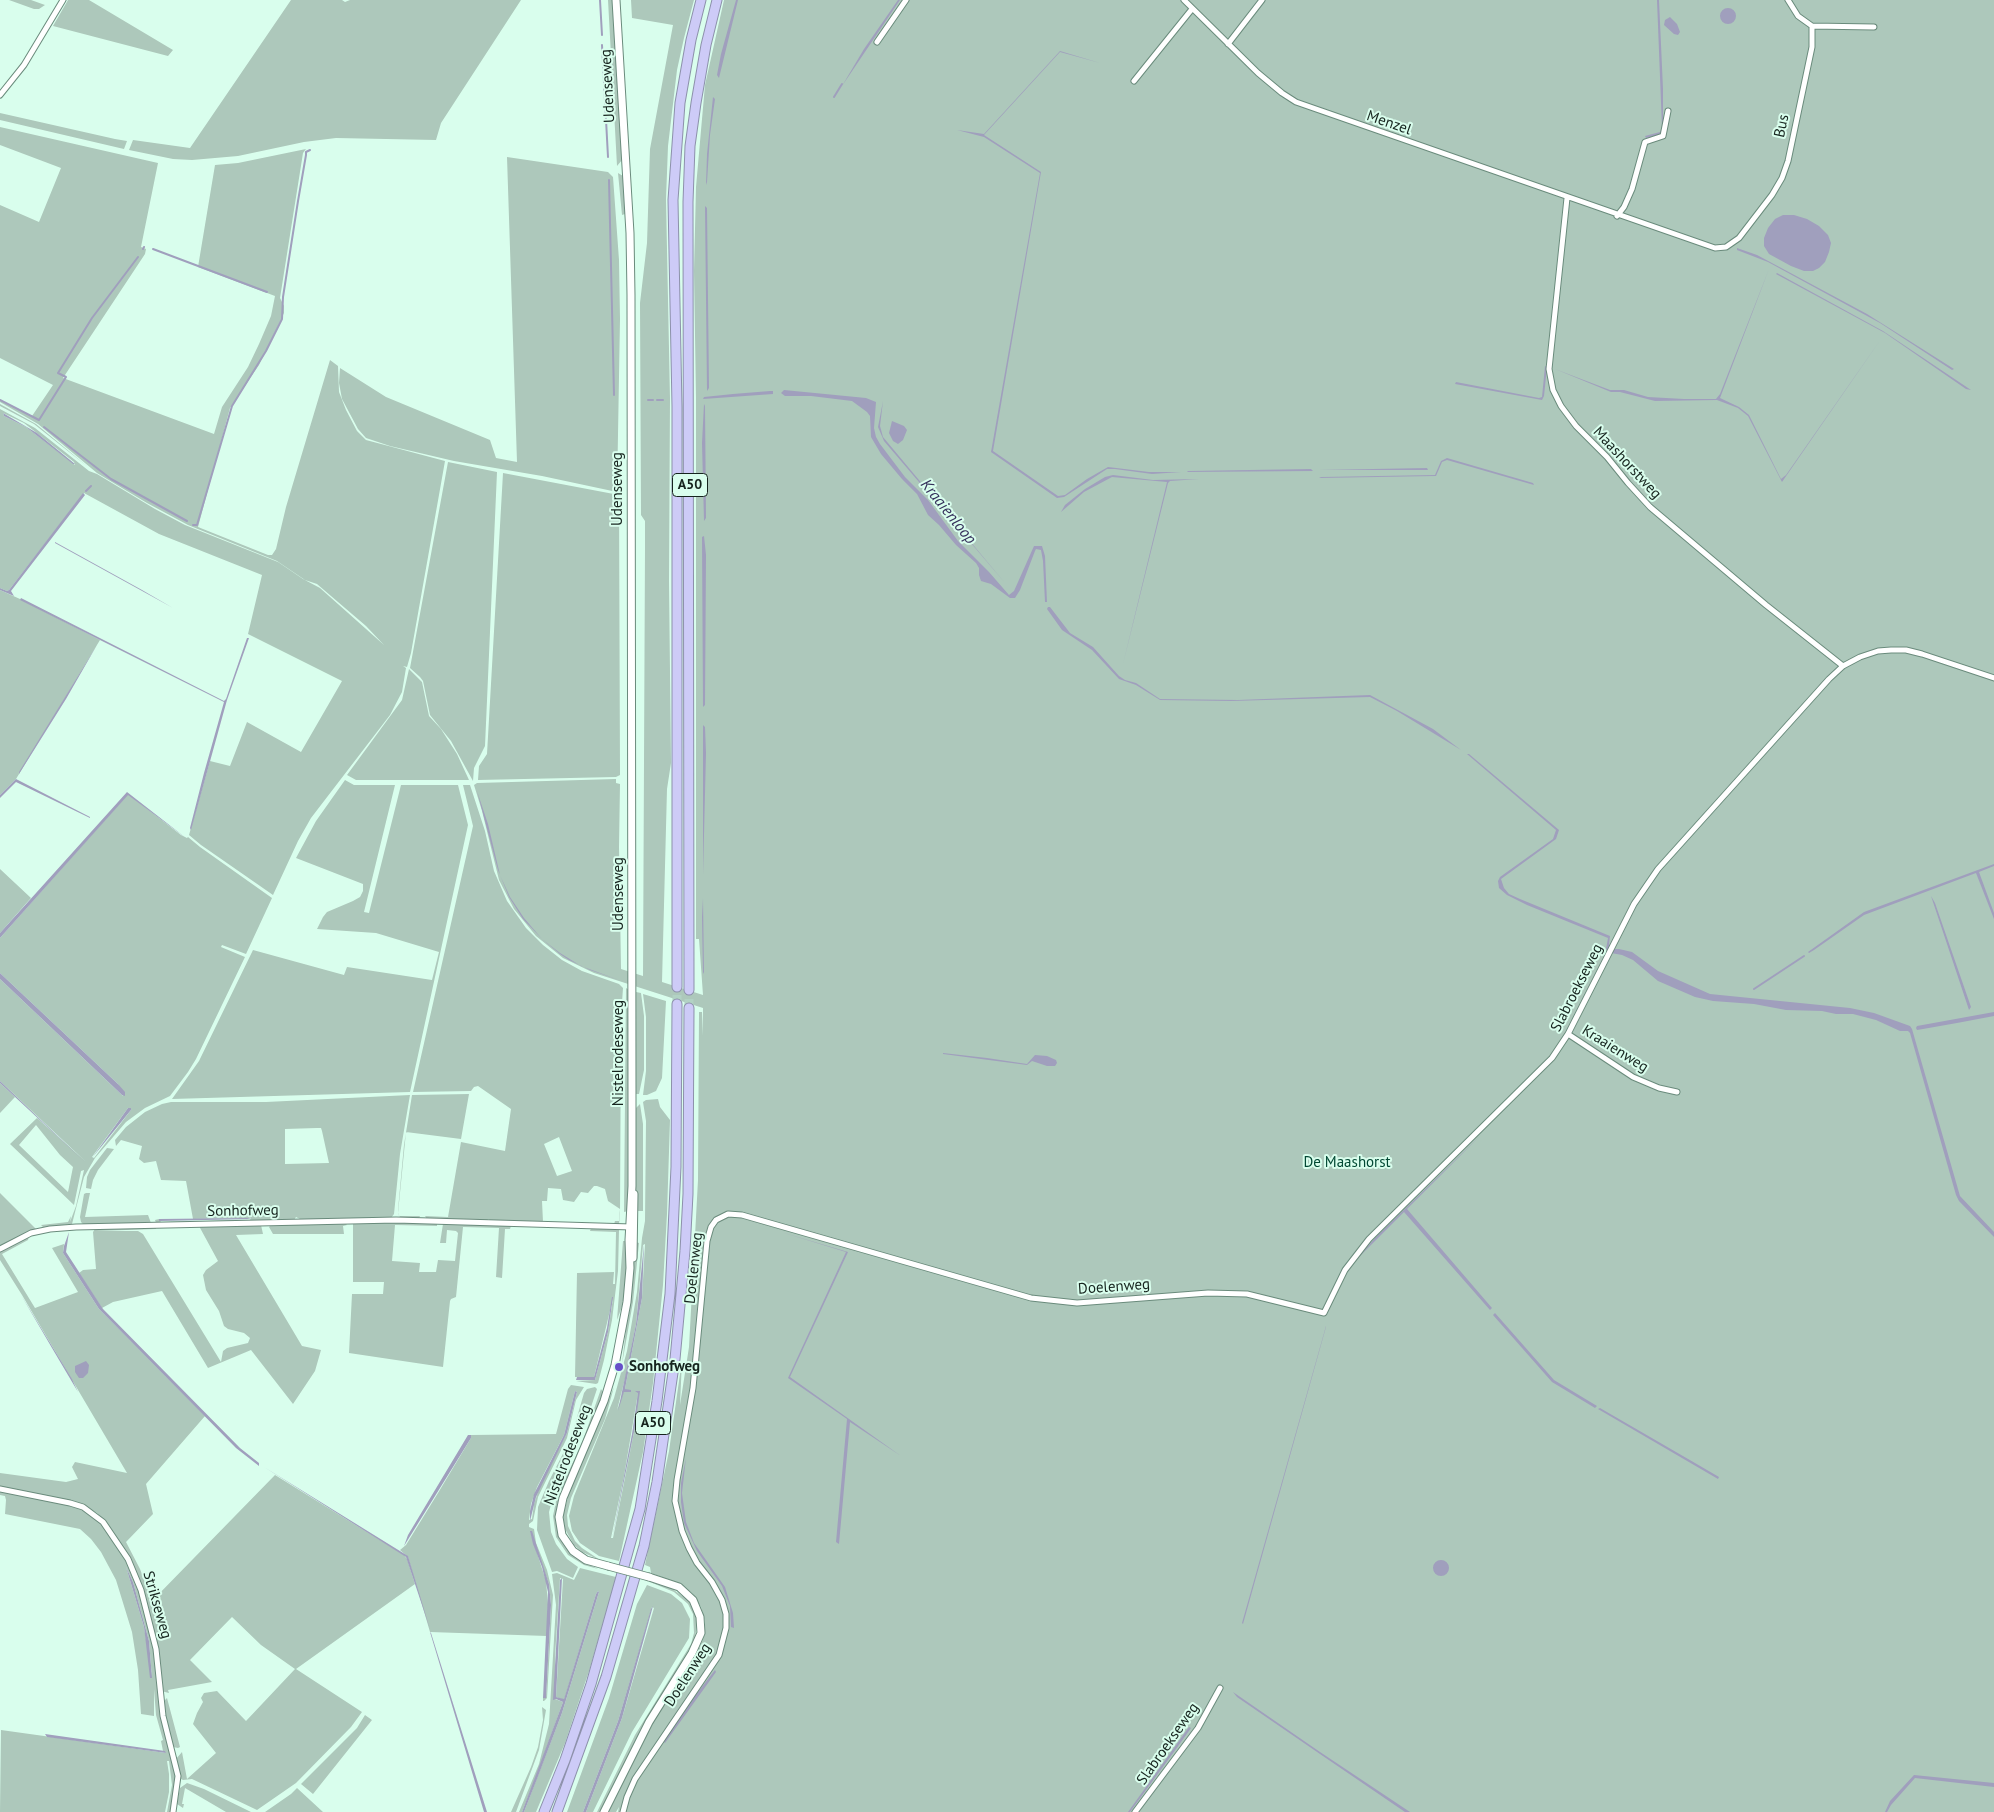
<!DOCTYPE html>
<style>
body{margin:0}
canvas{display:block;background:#d9feed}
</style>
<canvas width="1994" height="1812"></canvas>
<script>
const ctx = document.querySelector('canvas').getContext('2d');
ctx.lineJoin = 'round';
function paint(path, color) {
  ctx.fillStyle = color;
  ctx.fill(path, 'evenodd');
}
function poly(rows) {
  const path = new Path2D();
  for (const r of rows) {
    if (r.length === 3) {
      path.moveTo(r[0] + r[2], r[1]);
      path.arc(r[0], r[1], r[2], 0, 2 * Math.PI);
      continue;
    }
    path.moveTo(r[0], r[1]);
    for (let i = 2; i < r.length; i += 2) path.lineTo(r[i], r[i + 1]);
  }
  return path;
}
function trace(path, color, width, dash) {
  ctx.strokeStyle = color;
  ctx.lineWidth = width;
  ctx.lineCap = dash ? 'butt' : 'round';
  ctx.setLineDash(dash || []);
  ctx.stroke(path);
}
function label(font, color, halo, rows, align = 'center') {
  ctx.font = font + ' "PT Sans",sans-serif';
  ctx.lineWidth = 4;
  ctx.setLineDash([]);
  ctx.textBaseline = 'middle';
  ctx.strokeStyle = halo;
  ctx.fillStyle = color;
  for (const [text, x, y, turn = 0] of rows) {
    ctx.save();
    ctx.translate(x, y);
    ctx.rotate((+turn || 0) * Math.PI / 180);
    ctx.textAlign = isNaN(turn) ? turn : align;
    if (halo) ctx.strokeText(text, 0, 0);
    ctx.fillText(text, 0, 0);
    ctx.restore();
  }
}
paint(poly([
 [9,0,31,0,45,5,39,9,34,9],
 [68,0,89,0,173,50,168,56,53,26],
 [291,0,342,0,345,2,350,0,521,0,441,123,436,140,336,138,304,142,238,156,192,160,173,159,129,150,133,140,190,148],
 [608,0,613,0,622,160,617,166],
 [631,0,694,0,684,38,677,70,668,146,666,199,670,399,669,581,671,763,667,789,662,982,703,995,699,939,696,939,696,398,694,271,696,187,705,85,724,0,1994,0,1994,1812,618,1812,619,1807,616,1812,608,1812,638,1749,656,1717,697,1653,705,1634,705,1622,701,1607,693,1594,681,1584,651,1573,650,1567,645,1565,669,1451,682,1360,680,1405,689,1347,698,1180,699,1012,702,1012,703,1036,703,1008,594,973,563,958,536,936,514,909,499,880,482,811,474,785,477,783,616,779,616,783,620,784,619,847,621,969,643,976,645,547,645,521,641,515,640,303,647,243,650,149,673,25,632,18],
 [0,113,115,139,127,141,124,149,0,120],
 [0,127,158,163,141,247,146,249,145,254,63,378,214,434,222,407,248,367,259,344,271,316,275,296,198,267,215,165,238,163,306,149,303,153,280,298,284,306,284,313,259,365,230,408,198,527,268,555,272,555,276,549,286,507,330,360,338,366,339,392,346,410,357,431,366,440,445,461,411,653,407,667,403,666,406,668,402,692,390,715,311,818,298,841,273,895,201,845,189,835,210,761,230,766,247,722,301,752,342,681,248,634,262,575,159,534,84,493,9,590,7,591,0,588,0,409,35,428,89,471,97,474,155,509,185,525,278,562,303,579,320,588,384,645,366,626,317,584,305,580,277,561,188,525,147,503,97,473,38,424,0,402,0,400,32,416,53,385,0,358,0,205,39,222,61,168,0,145],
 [3,413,24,423,74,462,75,465,26,427,4,416],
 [507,157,608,172,613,177,619,260,620,319,617,492,542,476,454,461,390,446,366,438,358,429,342,399,339,383,340,368,386,397,490,440,496,458,517,462],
 [618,173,623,176,625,214,622,215],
 [0,404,36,424,88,467,34,424,0,406],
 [448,462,497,472,485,746,474,768,473,781,451,741,430,715,423,681,420,677,410,668],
 [503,473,619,495,620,775,616,777,478,780,479,766,487,754],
 [0,590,20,599,100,640,16,779,0,795],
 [409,669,422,682,429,716,441,729,457,754,469,780,356,780,347,775,402,700],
 [345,780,354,785,395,785,364,912,369,913,401,785,458,785,468,825,410,1092,172,1099,199,1061,253,950,344,975,347,967,432,980,439,952,376,933,317,929,323,917,327,912,353,901,360,897,363,891,363,884,296,858,316,821],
 [463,785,470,785,485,831,494,871,507,901,526,928,543,945,562,960,582,971,619,984,623,988,621,1017,620,1213,619,1224,614,1224,615,1221,619,1221,620,1209,608,1201,605,1189,597,1186,594,1186,588,1193,581,1192,574,1202,563,1200,561,1189,548,1188,547,1201,542,1201,543,1222,492,1221,488,1219,487,1221,427,1219,425,1216,448,1217,461,1142,505,1151,511,1109,478,1086,474,1087,471,1091,413,1092,473,826],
 [559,1137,572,1171,557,1176,544,1144],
 [128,794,181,835,187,838,188,837,200,847,272,898,246,954,222,945,221,947,245,957,196,1059,188,1072,170,1096,145,1108,126,1122,95,1158,84,1177,72,1224,43,1227,41,1225,68,1222,71,1216,70,1222,76,1206,84,1170,81,1171,74,1205,10,1144,37,1118,85,1161,0,1081,0,979,123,1096,118,1084,0,973,0,938],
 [128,1108,131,1110,94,1158,92,1157],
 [36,1125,60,1155,73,1167,68,1192,19,1145],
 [0,869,31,898,0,933],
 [626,988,629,990,629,1163,628,1211,624,1212],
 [636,992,641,993,644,1016,644,1070,639,1094,636,1094],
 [643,994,666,1001,662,1078,656,1091,647,1095,643,1095,646,1071,646,1017],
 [0,1083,15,1097,0,1113],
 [469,1094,461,1139,406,1132,398,1213,399,1216,420,1216,419,1218,402,1218,400,1217,398,1214,398,1210,404,1145,412,1095],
 [410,1095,400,1154,394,1214,391,1218,302,1220,296,1217,294,1220,156,1223,155,1220,159,1219,161,1222,250,1220,251,1218,193,1219,186,1181,161,1180,156,1161,144,1163,139,1159,142,1146,121,1140,116,1146,115,1140,126,1127,145,1112,162,1104,171,1102,266,1102],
 [317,1128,321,1128,322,1131,329,1163,285,1164,285,1129],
 [658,1099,660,1107,670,1120,667,1214,663,1285,653,1383,643,1452,619,1561,599,1556,580,1543,572,1531,569,1516,574,1496,614,1398,627,1351,637,1292,642,1238,645,1221,646,1121,643,1102,646,1100],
 [645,1244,642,1298,625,1389,630,1392,624,1391,617,1410,626,1375,636,1324,643,1245],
 [638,1393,634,1432,613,1538,611,1538,624,1476],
 [640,1104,643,1124,643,1211,636,1211,636,1108],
 [107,1148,114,1149,98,1170,93,1180,91,1189,86,1188,87,1177,90,1170],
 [0,1193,36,1229,23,1234,0,1247],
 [86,1193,90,1193,85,1217,148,1215,151,1223,84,1225,81,1222,80,1217,84,1194],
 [395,1222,437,1223,437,1226,395,1225,392,1261,420,1263,419,1272,436,1272,438,1260,455,1261,458,1233,456,1231,447,1230,446,1243,440,1243,443,1224,511,1226,510,1229,505,1229,502,1278,496,1277,499,1228,463,1227,456,1297,451,1299,450,1301,443,1367,349,1353,352,1294,383,1294,384,1282,353,1282,353,1223],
 [346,1224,347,1225,343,1226,344,1234,273,1234,269,1227,271,1225],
 [261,1225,263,1234,236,1235,302,1346,321,1350,315,1371,293,1404,251,1350,208,1368,162,1291,113,1302,102,1308,79,1273,83,1270,96,1269,93,1232,95,1229,156,1227,156,1229,96,1231,138,1231,143,1234,221,1362,223,1351,227,1348,248,1343,250,1338,244,1333,228,1329,224,1326,219,1311,206,1290,203,1275,206,1270,218,1261,199,1226],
 [591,1228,619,1230,618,1271,612,1320,604,1360,598,1383,596,1384,576,1381,595,1380,608,1332,613,1298,594,1377,575,1377,577,1273,614,1272,613,1284,615,1284,616,1232,590,1231],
 [29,1236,28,1240,2,1254,35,1308,78,1292,52,1248,64,1244,63,1253,99,1309,205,1416,146,1484,153,1514,126,1542,140,1569,152,1601,275,1475,404,1555,407,1559,415,1584,296,1669,362,1712,351,1727,296,1783,257,1810,192,1779,183,1780,181,1779,176,1759,182,1752,187,1779,216,1753,193,1724,197,1713,203,1702,201,1698,204,1693,217,1691,246,1721,295,1669,261,1645,232,1617,190,1660,212,1682,168,1690,169,1693,161,1691,158,1650,141,1584,132,1561,107,1524,97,1513,79,1503,0,1487,0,1473,66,1482,78,1479,72,1467,75,1462,127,1473,22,1295,0,1260,0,1252],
 [623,1241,627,1241,626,1272,624,1301,617,1320],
 [636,1242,639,1243,633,1302,622,1364],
 [571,1385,584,1387,576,1400,567,1438,538,1497,533,1521,529,1524,529,1527,534,1529,536,1543,547,1570,553,1595,547,1698,544,1701,543,1701,543,1698,546,1698,551,1605,549,1584,530,1531,546,1581,548,1604,547,1636,430,1632,408,1557,400,1550,406,1545,438,1493,471,1438,471,1435,556,1434,568,1389],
 [575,1391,577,1392,567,1433,540,1486,534,1504,532,1519,529,1520,531,1504,537,1487,564,1435],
 [595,1387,597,1389,588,1416,554,1494,549,1512,551,1532,556,1544,567,1559,578,1567,573,1578,557,1571,552,1572,537,1530,538,1507,549,1481,571,1438,584,1393,587,1389],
 [614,1387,605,1419,571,1498,567,1515,568,1526,575,1541,582,1548,600,1560,582,1552,574,1545,565,1529,563,1516,569,1493],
 [601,1389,603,1392,596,1413,558,1501,555,1519,559,1538,567,1549,580,1560,598,1569,584,1565,568,1555,556,1537,553,1516,557,1496,582,1443],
 [0,1490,69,1504,82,1509,98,1520,115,1542,135,1576,154,1650,160,1708,173,1761,176,1778,171,1812,167,1812,172,1785,169,1761,167,1761,169,1774,169,1792,165,1812,0,1812,1,1730,166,1753,163,1751,161,1741,163,1740,156,1715,154,1689,154,1716,141,1714,138,1670,132,1632,116,1580,101,1552,91,1539,80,1529,5,1514,6,1500,5,1496,0,1495],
 [126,1567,133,1582,149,1641,152,1678,144,1627],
 [580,1568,616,1577,590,1668,565,1743,536,1812,524,1812,562,1713,599,1592,598,1591,596,1594,564,1700,556,1697,563,1579,560,1578,555,1656,555,1699,563,1702,535,1779,522,1812,519,1812,539,1764,549,1724,556,1605,552,1574,557,1573,574,1580],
 [650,1582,671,1588,688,1600,695,1614,697,1624,695,1639,641,1729,601,1812,597,1812,635,1735,691,1644,694,1633,693,1614,688,1604,674,1592],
 [647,1585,671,1594,682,1603,690,1619,689,1638,632,1732,593,1812,586,1812,622,1718,654,1608,652,1607,618,1721,583,1812,567,1812,609,1698,637,1604],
 [167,1698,180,1747,178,1748,173,1747,162,1703],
 [542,1707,546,1710,539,1750,516,1812,511,1812,531,1767,538,1747,543,1720],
 [365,1715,372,1720,313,1794,301,1784,357,1728],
 [187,1783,204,1789,251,1812,226,1812,185,1788,182,1804,184,1804,183,1808,177,1804,180,1788],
 [297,1788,323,1812,265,1812,291,1794]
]), '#adc8bb');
paint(poly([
 [736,0,738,0,719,78,717,75,721,54],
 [898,0,900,0,842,86,864,49],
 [1657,0,1659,0,1663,89,1663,134,1646,138,1645,136,1660,132,1662,128],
 [1728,16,8],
 [1670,17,1677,24,1680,32,1678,35,1674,34,1664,25,1665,20],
 [1060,51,1100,63,1060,52,984,135,1041,172,993,451,1058,496,1065,495,1087,479,1108,467,1149,472,1181,472,1152,474,1115,469,1107,469,1064,497,1057,498,991,452,1040,173,984,137,957,130,984,134],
 [713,97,715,99,710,135,707,182,706,185,707,154],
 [705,206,707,208,709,388,707,391],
 [1783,215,1794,215,1807,219,1819,226,1828,235,1831,243,1829,252,1825,262,1819,268,1813,271,1804,271,1791,266,1769,254,1764,246,1764,238,1768,228,1775,219],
 [1737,248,1757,255,1867,314,1954,369,1952,370,1880,323,1768,262,1737,250],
 [1769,269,1720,398,1739,407,1749,415,1781,479,1786,475,1881,339,1782,482,1748,416,1738,408,1717,400,1655,401,1620,392,1611,392,1555,369,1610,390,1624,390,1648,397,1684,399,1716,399,1720,394],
 [1777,273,1883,331,1971,390,1966,389,1885,333,1776,274],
 [1545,366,1547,367,1544,396,1542,400,1455,384,1456,382,1539,398,1542,397],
 [784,390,866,398,876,402,874,428,876,437,880,444,905,477,928,500,958,541,989,572,1009,595,1014,591,1034,546,1042,546,1045,556,1047,602,1045,602,1043,561,1041,550,1036,549,1035,551,1020,590,1015,598,1010,598,991,584,981,581,979,575,979,568,976,563,956,545,939,525,928,515,917,494,902,479,881,454,871,437,870,416,867,412,852,401,811,396,785,396,781,393],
 [770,391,773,391,773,394,703,399,704,397,733,394],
 [883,401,880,426,883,437,1005,583,884,441,878,427],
 [704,404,705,406,706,518,704,521,702,443],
 [3,413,37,433,75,464,73,464,26,427,4,416],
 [892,421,904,426,907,430,903,440,898,444,893,441,889,433],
 [1447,458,1533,483,1534,485,1447,460,1442,462,1436,476,1319,478,1321,477,1435,475,1441,461],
 [1427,468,1428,470,1319,470],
 [1311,469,1313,471,1187,472,1188,471],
 [1113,475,1153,480,1199,479,1170,481,1168,483,1123,664,1167,482,1112,477,1084,492,1061,512,1065,505,1085,489,1105,477],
 [83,493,85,495,11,591,14,596,0,590,0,588,7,591,9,590],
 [704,536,706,555,705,705,703,707,702,537],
 [55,542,142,590,173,608,55,543],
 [21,598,224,701,226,699,247,638,249,638,227,700,191,830,190,828,204,773,224,702,20,600],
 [1048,607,1050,607,1070,633,1093,647,1119,676,1125,680,1136,683,1160,699,1238,700,1370,695,1433,729,1461,750,1397,711,1370,697,1231,701,1160,700,1136,685,1119,679,1092,650,1062,630,1047,609],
 [97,645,66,699,19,774,19,772],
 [703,725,705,727,706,753,703,875],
 [1467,754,1469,754,1559,830,1556,839,1501,879,1504,888,1509,894,1520,899,1610,936,1609,945,1610,948,1608,951,1606,949,1608,938,1527,905,1507,895,1499,888,1498,881,1500,877,1553,839,1556,830],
 [16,779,90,817,90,818,16,782,0,798,0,795],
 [477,791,488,824,500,875,510,897,524,918,542,939,560,953,581,966,619,980,590,970,569,960,560,954,542,939,523,919,509,897,498,870],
 [127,792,186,838,128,795,0,938,0,933],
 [1994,864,1994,866,1979,872,1994,913,1994,919,1976,873,1864,915,1814,950,1809,953,1808,952,1864,912],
 [1931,896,1935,903,1971,1007,1969,1010],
 [703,898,704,972,703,974,702,917],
 [1613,949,1619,949,1632,952,1658,971,1710,994,1850,1008,1874,1013,1910,1026,1912,1029,1960,1196,1994,1232,1994,1237,1959,1201,1956,1195,1910,1033,1908,1031,1900,1031,1876,1020,1853,1014,1836,1014,1822,1011,1786,1010,1754,1004,1713,1001,1695,997,1658,981,1633,960,1622,955,1611,953],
 [0,973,118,1084,125,1092,125,1096,122,1095,0,979],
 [1994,1012,1994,1016,1957,1023,1923,1029,1917,1030,1916,1028,1917,1026],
 [943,1054,943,1053,987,1058,1027,1064,1035,1055,1047,1056,1056,1060,1057,1063,1055,1066,1047,1066,1032,1061,1027,1065],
 [0,1081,85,1162,0,1083],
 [128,1108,131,1108,131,1110,92,1158],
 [1482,1134,1407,1209,1492,1308,1490,1310,1404,1212,1358,1258,1375,1238],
 [247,1218,252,1219,159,1221,159,1219],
 [69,1232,66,1252,103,1309,240,1448,259,1463,259,1466,236,1448,99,1309,63,1253,64,1246],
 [781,1232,848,1252,790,1377,901,1456,850,1422,839,1544,836,1542,847,1419,788,1378,846,1252],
 [644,1244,642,1298,625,1389,631,1390,631,1392,624,1392,618,1411,636,1324],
 [21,1295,72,1379,78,1392,52,1348],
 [612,1297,613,1297,608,1332,595,1380,576,1380,577,1377,594,1377,607,1328],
 [1495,1313,1554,1380,1597,1406,1595,1408,1552,1382,1493,1315],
 [1326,1326,1326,1327,1243,1624,1242,1623],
 [86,1361,89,1365,88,1373,83,1378,79,1378,75,1372,75,1366],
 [575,1391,577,1392,567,1433,536,1497,530,1521,530,1511,534,1494,564,1435],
 [635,1391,640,1391,634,1432,612,1539,632,1434,638,1393],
 [1600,1408,1695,1463,1719,1477,1718,1479,1598,1409],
 [468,1435,471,1435,471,1438,404,1546,408,1535],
 [686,1458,682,1493,686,1522,694,1543,725,1587,733,1613,734,1628,731,1627,730,1606,722,1586,697,1551,684,1523,681,1502,681,1483],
 [264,1467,408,1556,430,1629,406,1557],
 [530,1531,532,1531,549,1584,551,1605,546,1698,543,1698,548,1592,542,1567,533,1544],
 [1441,1568,8],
 [126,1567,133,1582,149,1641,152,1678,150,1678,144,1627],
 [562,1578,556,1697,564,1699,596,1594,598,1591,599,1592,562,1713,537,1779,524,1812,522,1812,563,1702,556,1699,553,1700,560,1580],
 [653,1606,622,1718,586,1812,583,1812,618,1721,651,1609],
 [430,1632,431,1633,487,1812,484,1812],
 [715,1670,716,1672,665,1743,663,1741,685,1709],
 [1233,1692,1320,1752,1410,1812,1405,1812,1320,1754,1237,1697],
 [1189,1727,1191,1728,1176,1749,1130,1812,1128,1812],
 [45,1734,165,1751,166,1753,47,1737],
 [1914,1775,1994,1783,1994,1787,1915,1778,1891,1805,1887,1812,1885,1812,1890,1801]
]), '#a09fbd');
trace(poly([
 [600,0,602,35],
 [602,45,608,157],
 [834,97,842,84],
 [609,180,614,395],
 [143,249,144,247],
 [153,249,267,292],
 [0,400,39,420,66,377,58,373,92,318,138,257],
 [648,400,653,400],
 [657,400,663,400],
 [44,427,111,479,187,521],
 [86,491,91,486],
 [193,525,197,525,232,406,266,351,282,319,283,297,298,201,306,155,306,152,310,150],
 [1754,989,1804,956]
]), '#a09fbd', 2);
trace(poly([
 [677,1004,677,987],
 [689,1008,689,990]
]), '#b2d2c4', 9, [9, 4.5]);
const street = poly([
 [1184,0,1258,73,1282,93,1296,102,1715,248,1726,247,1739,238,1772,195,1782,178,1788,161,1812,47,1812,26],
 [1788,0,1798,16,1812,26,1874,27],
 [877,42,906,0],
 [1228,44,1262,0],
 [1134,81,1192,9],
 [0,95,24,65,63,0],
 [1567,198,1549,369,1553,390,1561,406,1576,426,1607,457,1628,483,1650,507,1766,605,1843,666],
 [1617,216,1624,207,1632,189,1645,142,1663,136,1668,111],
 [1568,1034,1633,1077,1659,1088,1677,1092],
 [0,1249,31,1233,50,1229,76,1227,396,1220,632,1227],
 [0,1489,70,1503,83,1507,103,1522,128,1559,141,1590,156,1649,163,1716,178,1776,173,1812],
 [623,1812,627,1797,635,1779,719,1655,726,1628,726,1614,722,1600,712,1582,697,1563,689,1548,682,1531,675,1501,677,1480,693,1388,707,1241,711,1227,716,1220,728,1214,742,1215,1031,1298,1077,1303,1208,1293,1247,1294,1324,1313,1345,1270,1369,1239,1552,1058,1568,1034,1634,904,1658,869,1829,679,1843,666,1860,657,1878,651,1891,650,1906,650,1922,654,1994,678],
 [1135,1812,1198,1728,1220,1688]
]);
const secondary = poly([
 [633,1258,634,1194],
 [608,1566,586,1560,573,1551,562,1535,559,1517,563,1498,604,1401,615,1365,627,1302,630,1268,629,1240,632,1186,632,1098,631,295,630,233,616,0],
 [604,1812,649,1722,692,1653,701,1633,700,1617,693,1600,679,1587,649,1577]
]);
const highway = poly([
 [677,987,677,407,673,200,680,103,691,40,701,0],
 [689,990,688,202,690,146,696,103,706,45,717,0],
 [544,1812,565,1760,591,1684,640,1509,657,1401,670,1294,676,1167,677,1004],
 [557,1812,606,1677,644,1546,657,1482,675,1359,685,1251,688,1194,689,1008]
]);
trace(street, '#6a8b7c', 7);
trace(secondary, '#6a8b7c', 9);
trace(highway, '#8d91ab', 11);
trace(street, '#fff', 5);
trace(secondary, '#fff', 7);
trace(highway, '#cdcbf7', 9);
const secondaryBridge = poly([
 [608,1566,649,1577]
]);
trace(secondaryBridge, '#6a8b7c', 9, []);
trace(secondaryBridge, '#fff', 7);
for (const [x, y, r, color] of [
 [619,1367,5,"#6750c9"]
]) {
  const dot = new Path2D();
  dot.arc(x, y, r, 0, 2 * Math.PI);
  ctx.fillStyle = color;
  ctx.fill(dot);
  trace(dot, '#d9feed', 2);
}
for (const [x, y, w] of [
 [690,485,35],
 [653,1423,35]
]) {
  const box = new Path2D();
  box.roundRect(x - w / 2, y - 11.5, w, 23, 4);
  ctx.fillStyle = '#d9feed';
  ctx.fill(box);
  trace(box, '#16241e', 1);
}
label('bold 14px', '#16241e', null, [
 ["A50",690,485],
 ["A50",653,1423]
]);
label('15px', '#16241e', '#d9feed', [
 ["Udenseweg",608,86,-93],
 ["Menzel",1389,123,19],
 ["Bus",1782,126,-78],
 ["Maashorstweg",1627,463,47],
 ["Udenseweg",618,489,-90],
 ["Udenseweg",619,894,-90],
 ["Slabroekseweg",1577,988,-63],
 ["Kraaienweg",1615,1049,32],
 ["Nistelrodeseweg",619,1053,-90],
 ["Sonhofweg",243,1211,-1],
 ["Doelenweg",694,1268,-84],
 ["Doelenweg",1114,1287,-4],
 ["Nistelrodeseweg",568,1455,-69],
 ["Strikseweg",157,1605,74],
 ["Doelenweg",688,1675,-57],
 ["Slabroekseweg",1168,1744,-55]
]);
label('15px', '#024833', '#d9feed', [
 ["De Maashorst",1347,1163]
]);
label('bold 15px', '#16241e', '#d9feed', [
 ["Sonhofweg",629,1367]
], 'left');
label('italic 16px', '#35305b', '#d9feed', [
 ["Kraaienloop",948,512,51]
]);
</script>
